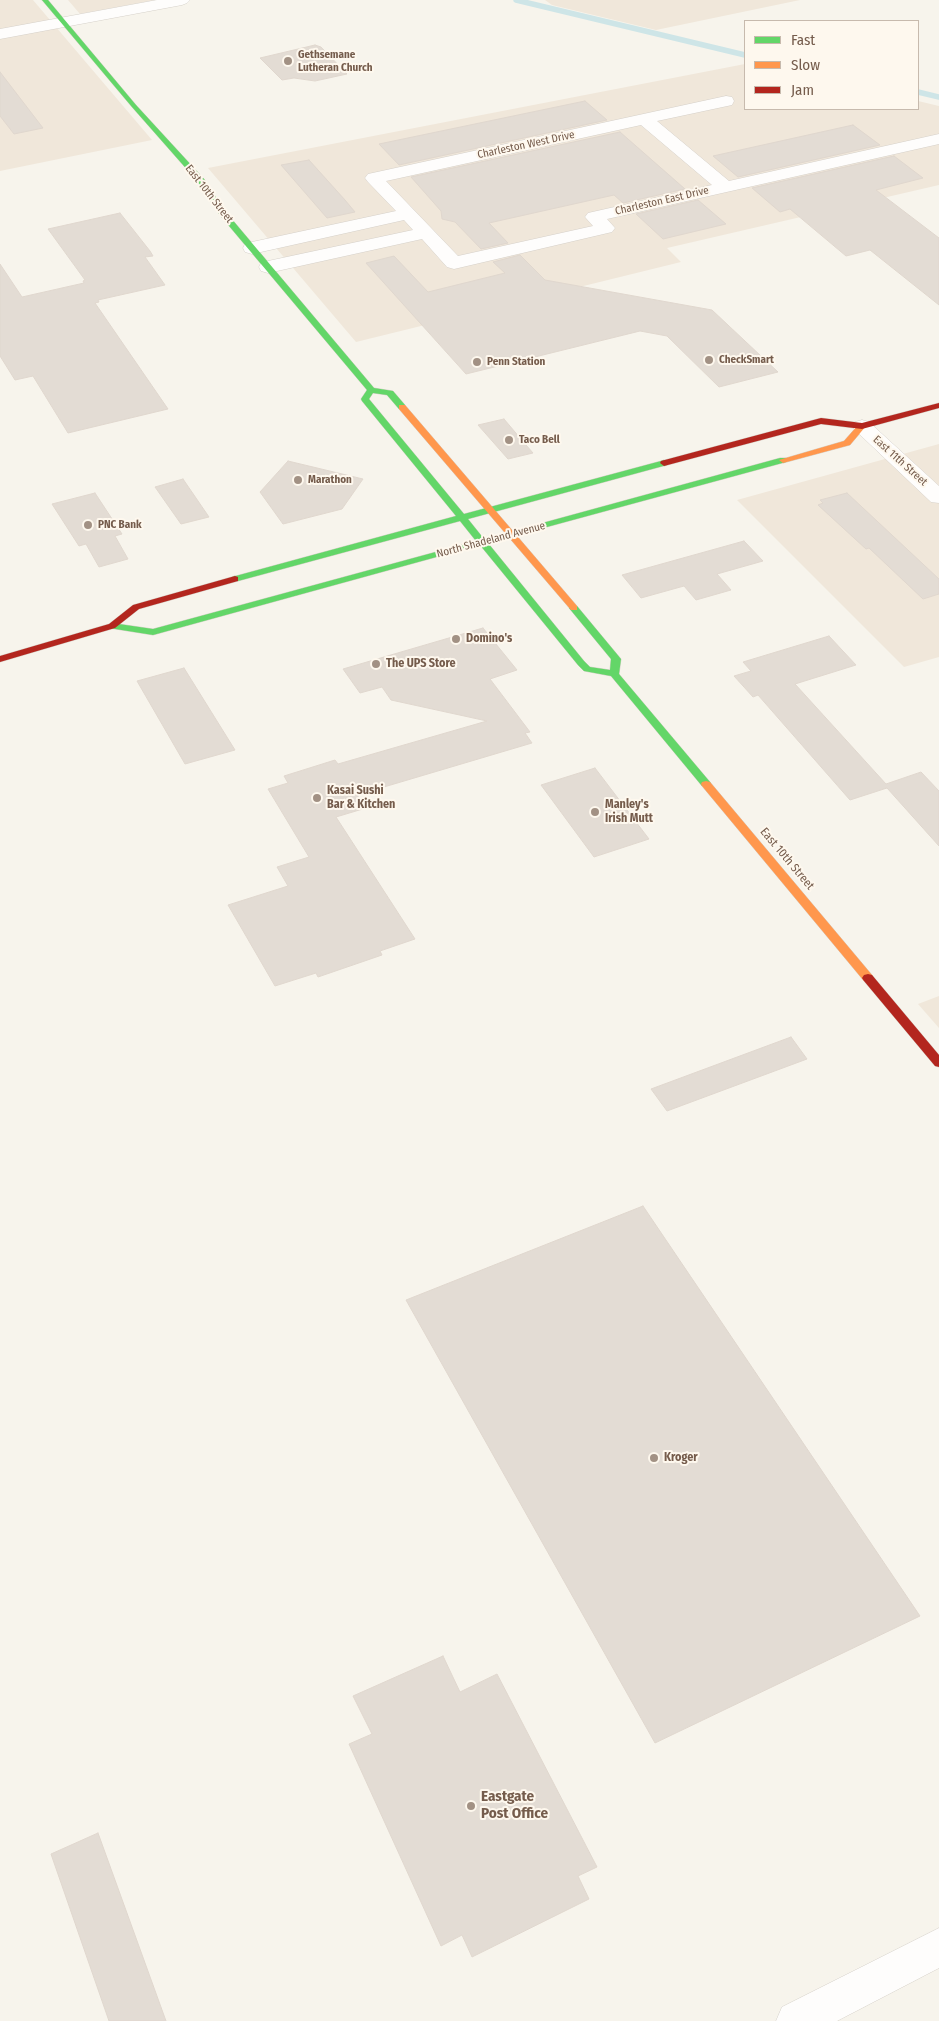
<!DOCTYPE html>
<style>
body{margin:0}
#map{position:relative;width:939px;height:2021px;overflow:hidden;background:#f7f4ec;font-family:"Fira Sans Condensed",sans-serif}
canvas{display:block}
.legend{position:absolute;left:744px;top:20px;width:175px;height:90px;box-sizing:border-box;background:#fef8ee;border:1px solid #c7baad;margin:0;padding:6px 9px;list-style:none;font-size:15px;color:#755c4c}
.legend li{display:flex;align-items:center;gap:10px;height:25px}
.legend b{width:25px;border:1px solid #c7baad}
</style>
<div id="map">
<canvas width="939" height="2021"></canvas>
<ul class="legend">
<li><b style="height:6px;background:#63d668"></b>Fast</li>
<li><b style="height:6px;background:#ff974d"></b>Slow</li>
<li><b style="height:6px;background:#b3261e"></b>Jam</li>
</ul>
</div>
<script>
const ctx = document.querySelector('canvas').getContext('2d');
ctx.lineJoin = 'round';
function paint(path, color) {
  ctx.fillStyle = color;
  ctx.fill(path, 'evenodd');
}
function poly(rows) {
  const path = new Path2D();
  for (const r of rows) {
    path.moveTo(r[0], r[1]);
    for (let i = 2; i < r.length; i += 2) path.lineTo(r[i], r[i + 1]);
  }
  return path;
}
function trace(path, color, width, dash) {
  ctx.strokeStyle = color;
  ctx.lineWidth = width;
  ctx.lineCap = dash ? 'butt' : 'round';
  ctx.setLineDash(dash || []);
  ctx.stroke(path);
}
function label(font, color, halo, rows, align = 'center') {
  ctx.font = font + ' "Fira Sans Condensed",sans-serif';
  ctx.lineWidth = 4;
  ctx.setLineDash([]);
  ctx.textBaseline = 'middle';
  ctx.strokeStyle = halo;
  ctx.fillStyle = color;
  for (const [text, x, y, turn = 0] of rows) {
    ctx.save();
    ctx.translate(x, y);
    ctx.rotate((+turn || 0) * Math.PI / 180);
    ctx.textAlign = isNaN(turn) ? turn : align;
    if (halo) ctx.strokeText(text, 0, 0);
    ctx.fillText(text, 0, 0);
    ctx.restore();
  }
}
paint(poly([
 [0,0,33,0,152,140,0,171],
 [68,0,155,0,80,14],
 [545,0,800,0,656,30,552,5],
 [745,64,745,109,918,109,918,101,939,106,939,185,667,248,681,262,356,342,208,168],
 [939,444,939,657,904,667,737,500],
 [939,996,939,1028,918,1004]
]), '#f0e7da');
trace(poly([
 [516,0,745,55],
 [918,92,939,97]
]), '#cee5e7', 5.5);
const building = poly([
 [315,45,321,47,347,74,315,81,294,78,282,80,260,58,315,45],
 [0,72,43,128,14,134,0,116,0,72],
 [585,101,607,120,399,165,379,144,585,101],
 [853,125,880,145,738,177,713,156,853,125],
 [620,132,685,189,623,203,614,195,489,223,508,243,481,249,455,222,442,219,441,211,411,177,620,132],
 [894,156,923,178,876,190,939,238,939,305,870,250,846,256,790,209,780,212,752,188,894,156],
 [309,160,345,200,355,212,327,218,281,165,309,160],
 [698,200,726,224,663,239,636,214,698,200],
 [120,213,150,251,153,256,145,257,165,285,98,300,99,302,95,303,168,409,68,433,33,376,15,380,0,356,0,264,22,297,84,283,83,281,85,280,48,229,120,213],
 [520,255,545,280,712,310,778,372,719,387,667,336,640,331,466,374,366,263,394,256,428,292,505,273,493,262,520,255],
 [504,419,526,445,533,453,508,459,478,425,504,419],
 [288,461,363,479,342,509,283,524,260,492,288,461],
 [183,479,209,517,181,524,155,487,183,479],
 [95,493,122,534,115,536,128,559,99,567,86,544,79,546,52,504,95,493],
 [847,493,939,579,939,594,923,599,869,548,866,549,818,505,823,503,820,500,847,493],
 [744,541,763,561,717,574,731,590,696,600,684,586,641,598,622,575,744,541],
 [483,628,517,670,490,679,530,732,525,733,532,743,357,795,366,808,336,817,415,939,380,951,382,955,318,977,316,973,275,986,228,905,288,886,277,867,309,857,268,789,288,783,284,776,335,760,338,764,487,721,391,700,382,687,360,693,343,669,483,628],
 [829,636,856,665,795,684,886,784,921,772,939,791,939,846,887,788,850,800,758,695,753,697,734,676,751,671,743,662,829,636],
 [184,668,235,750,185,764,137,681,184,668],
 [595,768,649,839,594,857,541,785,595,768],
 [791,1037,807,1059,667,1111,651,1089,791,1037],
 [643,1206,920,1616,655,1743,406,1300,643,1206],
 [443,1656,460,1692,497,1674,597,1867,578,1876,589,1899,472,1957,462,1935,441,1946,349,1744,372,1734,353,1696,443,1656],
 [98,1833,166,2021,109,2021,51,1854,98,1833]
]);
paint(building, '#e3dcd4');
trace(building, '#e0d7ce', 1);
const street = poly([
 [157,0,190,0,187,3,182,5,0,39,0,29,157,0],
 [726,96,732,97,734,101,732,105,657,121,729,181,939,134,939,144,607,219,615,228,612,232,454,269,447,267,422,239,268,273,261,271,259,267,261,263,268,261,413,230,404,220,252,254,245,252,243,248,245,244,252,242,396,211,368,182,365,178,368,174,726,96],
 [641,125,712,185,588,213,585,217,593,226,458,256,386,181,641,125],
 [862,420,869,422,939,486,939,503,931,502,855,430,852,426,855,422,862,420],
 [939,1928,939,1968,837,2021,776,2021,782,2007,939,1928]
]);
const fast = poly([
 [42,0,48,0,136,105,204,179,225,211,374,388,393,391,405,405,405,409,399,409,387,395,373,393,369,399,464,514,661,461,664,460,668,463,667,465,468,519,484,539,780,458,786,458,786,462,488,543,584,661,590,667,610,670,611,659,569,608,571,606,577,606,621,659,619,674,710,782,711,784,710,786,702,786,611,676,584,671,578,665,480,545,153,635,109,628,107,626,112,623,153,629,476,541,460,521,238,581,232,581,232,577,456,516,362,401,361,399,367,390,219,214,198,182,132,107,42,0]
]);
const slow = poly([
 [399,405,405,405,577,606,577,610,571,610,399,409,399,405],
 [862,423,866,426,850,445,783,463,779,460,844,441,859,424,862,423],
 [706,781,710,782,872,975,874,978,872,981,864,981,702,786,701,784,702,782,706,781]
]);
const jam = poly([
 [939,403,939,408,862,429,821,424,664,466,660,463,661,461,821,418,862,423,939,403],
 [235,576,238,577,238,581,139,609,115,628,0,662,0,656,109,624,133,605,235,576],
 [868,974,872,975,939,1055,939,1067,935,1066,864,981,862,978,864,975,868,974]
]);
trace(street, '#d6d1ca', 1);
trace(fast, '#d6d0c8', 1);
trace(slow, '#d6d0c8', 1);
trace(jam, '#d6d0c8', 1);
paint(street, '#fefdfc');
paint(fast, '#63d668');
paint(slow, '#ff974d');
paint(jam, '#b3261e');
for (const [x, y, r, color] of [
 [288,61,5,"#a29184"],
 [709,360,5,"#a29184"],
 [477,362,5,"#a29184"],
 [509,440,5,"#a29184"],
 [298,480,5,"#a29184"],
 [88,525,5,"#a29184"],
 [456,639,5,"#a29184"],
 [376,664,5,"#a29184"],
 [317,798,5,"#a29184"],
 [595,812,5,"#a29184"],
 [654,1458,5,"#a29184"],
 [471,1806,5,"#a29184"]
]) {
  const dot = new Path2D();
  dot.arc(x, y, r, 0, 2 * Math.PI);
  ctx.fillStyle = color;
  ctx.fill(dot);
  trace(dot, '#fef8ee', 2);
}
label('bold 11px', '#755c4c', '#fef8ee', [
 ["Gethsemane",298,55],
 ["Lutheran Church",298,68],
 ["CheckSmart",719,360],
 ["Penn Station",487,362],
 ["Taco Bell",519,440],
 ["Marathon",308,480],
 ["PNC Bank",98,525]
], 'left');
label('11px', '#755c4c', '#fef8ee', [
 ["Charleston West Drive",526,145,-12],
 ["East 10th Street",209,194,52],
 ["Charleston East Drive",662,201,-13],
 ["East 11th Street",900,461,42],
 ["North Shadeland Avenue",491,540,-15]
]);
label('bold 12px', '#755c4c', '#fef8ee', [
 ["Domino's",466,639],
 ["The UPS Store",386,664],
 ["Kasai Sushi",327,791],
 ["Bar & Kitchen",327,805],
 ["Manley's",605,805],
 ["Irish Mutt",605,819],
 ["Kroger",664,1458]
], 'left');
label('12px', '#755c4c', '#fef8ee', [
 ["East 10th Street",787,859,50]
]);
label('bold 15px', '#755c4c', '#fef8ee', [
 ["Eastgate",481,1797],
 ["Post Office",481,1814]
], 'left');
</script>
